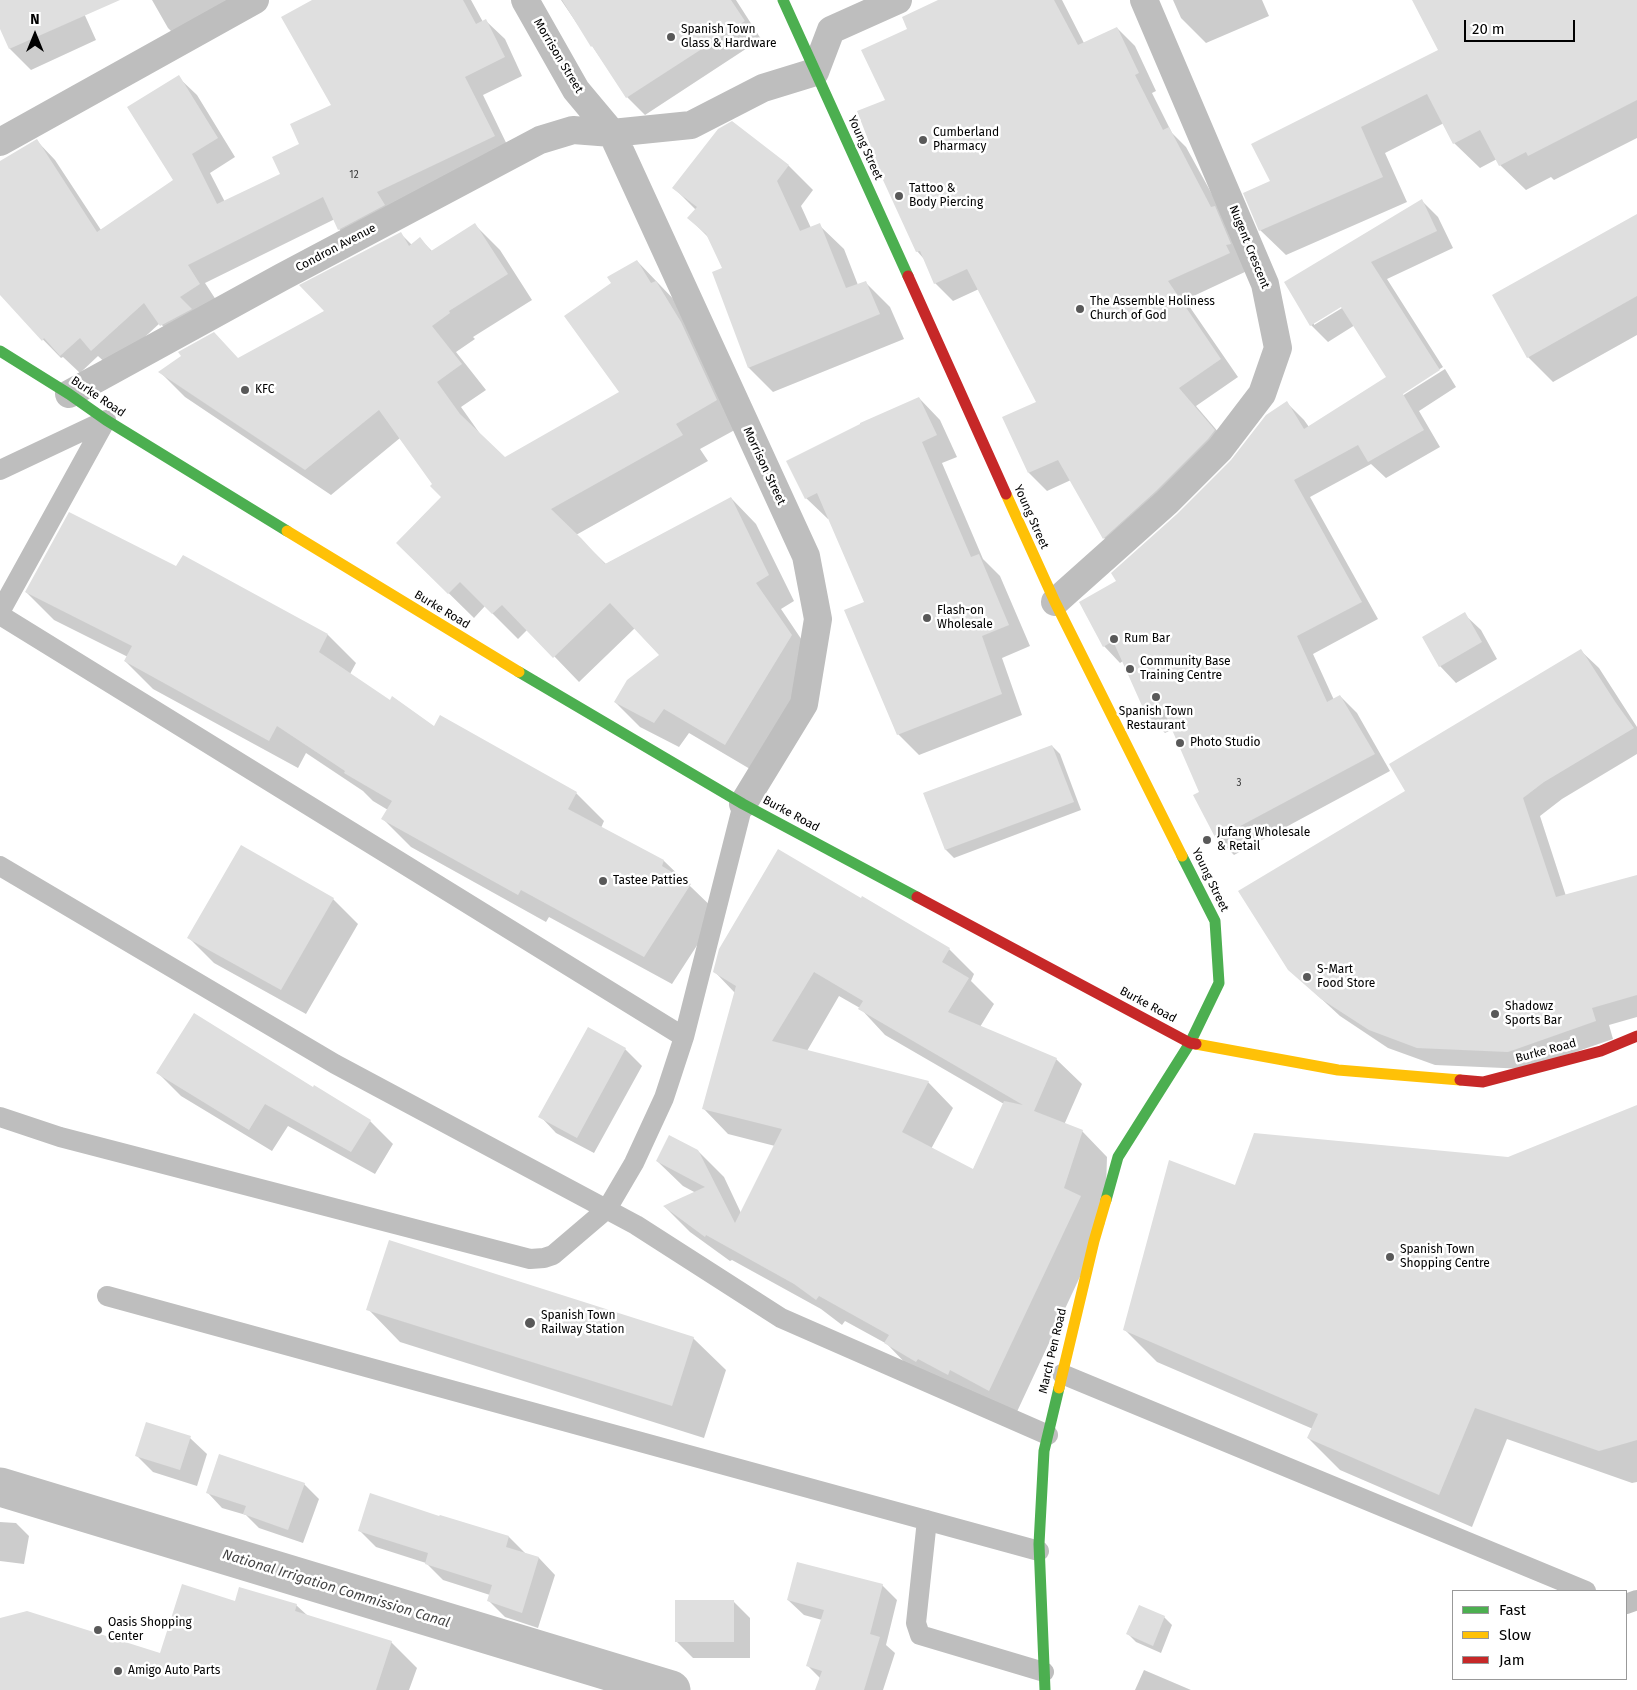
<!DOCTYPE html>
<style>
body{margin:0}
#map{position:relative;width:1637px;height:1690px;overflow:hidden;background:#fff;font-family:"Fira Sans",sans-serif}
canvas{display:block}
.legend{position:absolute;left:1452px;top:1590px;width:175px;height:90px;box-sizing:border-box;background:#fff;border:1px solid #999;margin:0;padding:6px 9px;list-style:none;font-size:15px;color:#000}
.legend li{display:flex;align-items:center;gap:10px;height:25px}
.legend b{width:25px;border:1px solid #999}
.north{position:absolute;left:10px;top:10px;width:50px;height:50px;-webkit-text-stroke:4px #fff;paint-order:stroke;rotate:0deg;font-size:14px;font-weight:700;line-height:20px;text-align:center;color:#000}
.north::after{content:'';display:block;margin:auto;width:18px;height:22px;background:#000;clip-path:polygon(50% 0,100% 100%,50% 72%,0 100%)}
.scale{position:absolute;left:1464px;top:20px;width:111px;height:22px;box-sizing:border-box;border:2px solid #000;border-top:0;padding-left:6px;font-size:15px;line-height:18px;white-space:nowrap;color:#000;-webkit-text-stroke:4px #fff;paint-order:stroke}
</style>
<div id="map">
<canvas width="1637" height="1690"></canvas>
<ul class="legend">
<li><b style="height:6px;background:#4caf50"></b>Fast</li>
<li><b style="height:6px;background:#ffc107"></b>Slow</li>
<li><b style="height:6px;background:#c62828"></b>Jam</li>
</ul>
<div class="north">N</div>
<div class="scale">20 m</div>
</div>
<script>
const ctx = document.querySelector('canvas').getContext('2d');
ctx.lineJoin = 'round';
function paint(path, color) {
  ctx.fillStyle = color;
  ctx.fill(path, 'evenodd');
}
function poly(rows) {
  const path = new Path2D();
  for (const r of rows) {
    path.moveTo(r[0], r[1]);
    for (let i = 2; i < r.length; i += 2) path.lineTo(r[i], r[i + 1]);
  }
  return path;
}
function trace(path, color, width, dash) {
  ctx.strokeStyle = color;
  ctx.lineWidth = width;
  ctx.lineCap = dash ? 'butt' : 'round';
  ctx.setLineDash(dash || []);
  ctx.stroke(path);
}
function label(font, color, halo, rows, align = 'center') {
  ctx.font = font + ' "Fira Sans",sans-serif';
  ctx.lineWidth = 5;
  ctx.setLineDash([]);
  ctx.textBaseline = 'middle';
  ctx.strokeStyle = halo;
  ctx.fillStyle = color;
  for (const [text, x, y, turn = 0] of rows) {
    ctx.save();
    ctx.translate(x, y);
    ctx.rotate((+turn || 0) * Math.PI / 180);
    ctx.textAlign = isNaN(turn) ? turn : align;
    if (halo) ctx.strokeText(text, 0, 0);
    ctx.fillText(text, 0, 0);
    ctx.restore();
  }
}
paint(poly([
 [0,0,78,0,96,40,31,70,10,49,0,26],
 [152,0,248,0,184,44,168,28],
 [314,0,471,0,483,22,486,21,505,39,522,76,483,95,512,155,358,247,339,229,335,219,205,283,218,303,180,344,160,323,111,368,98,356,80,373,63,357,61,358,19,315,0,286,0,163,37,141,55,160,101,230,175,180,178,77,197,95,235,157,210,173,225,202,282,175,301,144,333,106],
 [561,0,736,0,761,39,645,115,627,97],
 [949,0,1062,0,1084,43,1117,28,1135,46,1156,91,1152,93,1172,133,1186,147,1224,216,1247,271,1185,300,1238,377,1196,406,1232,448,1121,555,1104,538,1071,480,1047,491,1029,473,1038,402,979,289,953,301,935,283,924,259,917,251,886,101,909,29],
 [1173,0,1262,0,1269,16,1206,43,1181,18],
 [1413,0,1637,0,1637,138,1554,180,1551,177,1526,190,1500,165,1497,159,1480,168,1454,143,1444,123,1385,153,1407,202,1286,255,1260,230,1271,182,1439,50],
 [732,123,789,166,813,190,801,206,811,228,819,225,844,249,858,285,865,282,890,307,904,339,773,392,749,368,714,273,723,269,710,239,689,218,696,210,674,188],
 [1422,201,1438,217,1453,248,1387,279,1443,367,1402,393,1402,396,1445,369,1456,387,1419,411,1440,447,1386,478,1371,464,1310,497,1378,619,1313,654,1334,700,1340,696,1357,713,1390,771,1234,855,1217,838,1201,792,1173,729,1165,733,1148,716,1123,661,1120,663,1104,646,1118,581,1178,515,1287,403,1304,420,1309,427,1388,378,1355,325,1328,342,1311,325],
 [1346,302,1347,305,1314,325,1314,322],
 [1637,215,1637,335,1553,382,1528,357],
 [475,225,500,250,532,300,473,337,475,339,456,352,486,390,461,407,483,438,505,459,621,393,613,284,637,261,681,307,742,426,700,449,708,461,576,535,606,564,731,498,756,524,794,601,781,609,816,661,750,769,689,733,679,747,640,727,615,702,661,655,635,628,579,682,528,629,518,639,485,606,474,618,423,568,443,497,400,438,331,495,185,397,160,372,239,359,326,311,400,233,412,245,420,239,433,252],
 [919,398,940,420,957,457,942,463,983,559,1000,576,1030,646,1002,658,1022,715,919,755,898,734,865,603,829,518,828,519,806,498],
 [183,556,328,635,356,663,350,674,390,701,434,728,576,793,604,821,601,828,664,861,718,913,672,984,549,917,546,922,411,847,383,819,388,810,373,801,363,791,306,753,298,768,153,689,125,661,128,657,54,620,26,592,177,568],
 [1464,614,1481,630,1497,659,1456,683,1440,666],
 [1581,651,1599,668,1637,727,1637,754,1562,799,1540,816,1566,896,1637,876,1637,1017,1609,1025,1613,1039,1526,1069,1435,1065,1388,1048,1340,1016,1289,969,1406,792],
 [1052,746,1060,754,1081,810,954,858,946,850,924,794],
 [333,899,358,924,306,1014,214,963,189,938],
 [861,900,949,949,974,974,971,981,994,1004,980,1027,1056,1059,1082,1084,1064,1125,1082,1131,1107,1157,1105,1223,1015,1416,911,1369,887,1344,845,1321,842,1325,821,1309,732,1260,730,1261,690,1232,665,1207,696,1193,683,1186,657,1161,698,1151,724,1177,741,1213,775,1146,728,1134,703,1108,735,993,714,971],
 [839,996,860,1008,885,1035,1004,1104,973,1170,931,1149,953,1108,928,1082,807,1051],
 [588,1029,625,1049,642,1066,594,1153,556,1133,540,1116],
 [158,1073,313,1088,370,1121,393,1144,375,1174,288,1126,272,1151,181,1096],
 [1637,1106,1637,1482,1632,1483,1507,1439,1472,1527,1340,1470,1308,1438,1313,1429,1157,1362,1125,1330,1235,1187,1508,1158],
 [368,1309,693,1338,726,1370,704,1438,400,1342],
 [190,1438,207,1454,197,1486,153,1472,136,1455],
 [304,1484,319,1499,303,1543,259,1528,246,1515,222,1508,208,1493],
 [441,1516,509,1537,526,1554,539,1558,555,1575,538,1628,505,1617,489,1601,490,1595,443,1580,426,1563,376,1547,359,1530,440,1518],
 [0,1522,16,1523,29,1536,24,1564,0,1561],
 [882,1585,897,1600,886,1645,895,1653,883,1690,816,1690,820,1678,807,1665,822,1620,804,1615,788,1600],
 [734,1602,750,1618,750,1658,693,1658,676,1641],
 [235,1603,296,1605,308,1616,391,1642,417,1668,409,1690,0,1690,0,1619,161,1655],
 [1164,1617,1172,1625,1161,1653,1136,1642,1128,1634],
 [1144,1670,1191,1690,1135,1690]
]), '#0003');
trace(poly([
 [0,1487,671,1690]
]), '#bfbfbf', 39);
paint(poly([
 [0,0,120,0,9,49,0,29],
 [312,0,463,0,476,24,486,19,505,57,465,77,495,136,377,192,385,205,338,230,323,197,188,265,200,284,180,297,192,309,160,326,144,303,91,351,80,338,60,356,44,338,42,341,0,295,0,161,37,139,97,232,173,180,127,107,179,75,218,138,192,154,217,204,280,174,272,157,299,144,290,124,331,105,281,17],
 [562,0,731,0,745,21,626,98,592,46,591,47],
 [938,0,1054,0,1078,45,1117,27,1139,73,1135,75,1163,130,1169,127,1211,207,1215,206,1231,244,1226,245,1230,253,1168,281,1221,359,1179,388,1215,430,1208,439,1156,491,1103,539,1058,460,1028,473,1002,417,1036,402,967,269,934,284,920,251,916,252,872,156,874,155,857,111,885,100,861,50,907,29,902,17],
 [1412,0,1637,0,1637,100,1528,156,1526,152,1499,166,1480,130,1453,144,1427,94,1361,127,1383,177,1259,231,1243,193,1270,181,1251,144,1438,50],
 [732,121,789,165,777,181,800,231,820,223,846,288,866,281,880,314,748,368,712,272,722,268,706,234,687,218,697,207,672,188,718,129],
 [1422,199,1437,231,1371,262,1440,370,1403,394,1424,430,1368,462,1358,445,1294,480,1362,602,1297,636,1327,702,1340,695,1375,754,1216,839,1193,795,1199,792,1163,709,1147,717,1113,641,1103,647,1079,602,1116,581,1111,573,1177,514,1231,460,1266,415,1287,401,1304,429,1386,377,1341,307,1310,326,1284,282],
 [1637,214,1637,296,1527,358,1492,295],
 [475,223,508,274,449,311,450,313,432,326,462,364,437,382,460,414,505,457,619,392,564,316,611,283,607,277,637,260,651,283,656,281,681,322,717,400,676,424,683,435,551,509,581,538,605,564,731,497,769,575,756,583,792,635,725,745,664,709,654,723,614,702,627,680,659,655,610,603,553,658,502,605,492,614,460,582,448,594,396,543,441,497,430,486,432,484,379,410,305,470,158,372,181,356,178,352,214,332,238,358,324,311,299,285,401,232,409,246,420,237,431,251],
 [919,397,937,435,922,442,971,557,979,554,1009,625,982,636,1002,694,897,735,844,610,864,602,817,493,805,499,786,461,860,424,860,423],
 [69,512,176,566,183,555,328,634,319,652,390,700,392,696,434,726,440,715,577,792,568,809,664,860,662,866,691,884,644,957,521,890,518,895,381,819,392,801,344,773,345,771,277,726,269,741,124,661,132,646,25,592],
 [1465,612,1482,642,1439,667,1422,637],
 [1581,649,1616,703,1634,728,1544,782,1523,798,1556,897,1637,875,1637,995,1592,1008,1596,1021,1508,1052,1417,1048,1369,1030,1321,999,1288,970,1238,891,1405,791,1389,764],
 [1052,745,1074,802,945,850,923,793],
 [241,845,334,898,281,990,187,938],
 [778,849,861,898,862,896,950,948,942,962,969,978,948,1012,1057,1058,1034,1111,1083,1130,1064,1188,1081,1196,989,1391,950,1370,948,1375,918,1359,916,1362,884,1343,889,1335,819,1296,816,1300,794,1284,706,1235,705,1237,663,1206,705,1187,656,1161,669,1135,698,1150,735,1223,782,1129,702,1109,736,986,713,972,719,949],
 [814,972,863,1001,858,1009,1023,1105,1004,1101,973,1169,902,1132,929,1081,772,1041],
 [194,1013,313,1087,314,1085,371,1120,351,1152,265,1104,249,1130,156,1073],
 [588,1027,626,1048,577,1138,538,1117],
 [1637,1105,1637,1440,1599,1451,1475,1408,1439,1495,1307,1438,1318,1414,1123,1330,1169,1160,1235,1185,1254,1133,1508,1157],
 [389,1240,694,1337,672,1406,366,1310],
 [146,1422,191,1436,180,1470,135,1456],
 [219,1454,305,1483,288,1530,243,1514,246,1506,206,1493],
 [370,1493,439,1516,440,1515,509,1536,506,1547,539,1557,522,1613,487,1601,492,1585,425,1564,428,1553,358,1531],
 [797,1562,883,1584,870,1634,880,1637,864,1690,815,1690,822,1671,806,1666,824,1610,787,1600],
 [182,1584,235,1601,239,1587,297,1604,295,1611,392,1641,376,1690,0,1690,0,1618,27,1611,160,1653],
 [675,1600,734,1600,734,1642,675,1642],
 [1139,1605,1165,1616,1153,1646,1126,1634]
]), '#dfdfdf');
trace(poly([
 [0,470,106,420],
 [0,612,106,420],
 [0,615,684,1037],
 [0,866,335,1064,636,1225,781,1318,1048,1435],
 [0,1117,60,1137,530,1259,544,1258,553,1255,607,1209,634,1163,664,1098,684,1037,743,804],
 [107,1296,1039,1551],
 [1062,1374,1586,1591],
 [927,1520,916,1623,920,1635,1044,1672],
 [1626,1604,1637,1600]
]), '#bebebe', 20);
trace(poly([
 [525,0,576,90,612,133,806,556,818,619,804,704,743,804],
 [0,142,255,0],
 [69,394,282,277,540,140,573,130,612,133,691,125,763,88,815,72,831,30,898,0],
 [1055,602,1167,502,1220,449,1262,394,1278,348,1265,284,1144,0]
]), '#bebebe', 28);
trace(poly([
 [783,0,908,276],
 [0,351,69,394,106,420,287,531],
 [519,672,743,804,917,897],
 [1106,1200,1118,1157,1190,1043,1219,983,1215,921,1182,856],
 [1045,1690,1039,1544,1044,1451,1059,1388]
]), '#4caf50', 11);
trace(poly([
 [1006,494,1055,602,1182,856],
 [287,531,519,672],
 [1196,1044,1338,1070,1460,1080],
 [1059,1388,1094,1241,1106,1200]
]), '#ffc107', 11);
trace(poly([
 [908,276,1006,494],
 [917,897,1190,1043,1196,1044],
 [1460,1080,1483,1082,1601,1051,1637,1036]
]), '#c62828', 11);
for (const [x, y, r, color] of [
 [671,37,5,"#595959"],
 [923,140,5,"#595959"],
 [899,196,5,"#595959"],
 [1080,309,5,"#595959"],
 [245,390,5,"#595959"],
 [927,618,5,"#595959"],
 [1114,639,5,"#595959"],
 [1130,669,5,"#595959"],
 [1156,697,5,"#595959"],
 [1180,743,5,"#595959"],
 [1207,840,5,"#595959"],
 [603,881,5,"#595959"],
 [1307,977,5,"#595959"],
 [1495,1014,5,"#595959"],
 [1390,1257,5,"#595959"],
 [530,1323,6,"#595959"],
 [98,1630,5,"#595959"],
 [118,1671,5,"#595959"]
]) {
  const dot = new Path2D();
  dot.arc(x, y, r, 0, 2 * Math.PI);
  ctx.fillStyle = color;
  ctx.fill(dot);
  trace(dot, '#fff', 2);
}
label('10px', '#383838', null, [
 ["12",354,175],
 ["3",1239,783]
]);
label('12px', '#000', '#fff', [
 ["Spanish Town",681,30],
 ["Glass & Hardware",681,44],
 ["Cumberland",933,133],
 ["Pharmacy",933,147],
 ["Tattoo &",909,189],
 ["Body Piercing",909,203],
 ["The Assemble Holiness",1090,302],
 ["Church of God",1090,316],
 ["KFC",255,390],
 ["Flash-on",937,611],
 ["Wholesale",937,625],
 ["Rum Bar",1124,639],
 ["Community Base",1140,662],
 ["Training Centre",1140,676],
 ["Spanish Town",1156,712,"center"],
 ["Restaurant",1156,726,"center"],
 ["Photo Studio",1190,743],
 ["Jufang Wholesale",1217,833],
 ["& Retail",1217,847],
 ["Tastee Patties",613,881],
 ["S-Mart",1317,970],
 ["Food Store",1317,984],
 ["Shadowz",1505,1007],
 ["Sports Bar",1505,1021],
 ["Spanish Town",1400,1250],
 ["Shopping Centre",1400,1264],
 ["Spanish Town",541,1316],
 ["Railway Station",541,1330],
 ["Oasis Shopping",108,1623],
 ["Center",108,1637],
 ["Amigo Auto Parts",128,1671]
], 'left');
label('12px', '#000', '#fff', [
 ["Morrison Street",558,56,59],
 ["Young Street",865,148,66],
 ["Nugent Crescent",1249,247,68],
 ["Condron Avenue",336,248,-28],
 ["Burke Road",98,397,34],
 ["Morrison Street",764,466,65],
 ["Young Street",1031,517,66],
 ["Burke Road",442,610,31],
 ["Burke Road",791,814,28],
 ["Young Street",1210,880,64],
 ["Burke Road",1148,1005,28],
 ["Burke Road",1546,1051,-15],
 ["March Pen Road",1053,1351,-77]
]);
label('italic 14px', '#444', '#fff', [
 ["National Irrigation Commission Canal",336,1589,17]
]);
</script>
